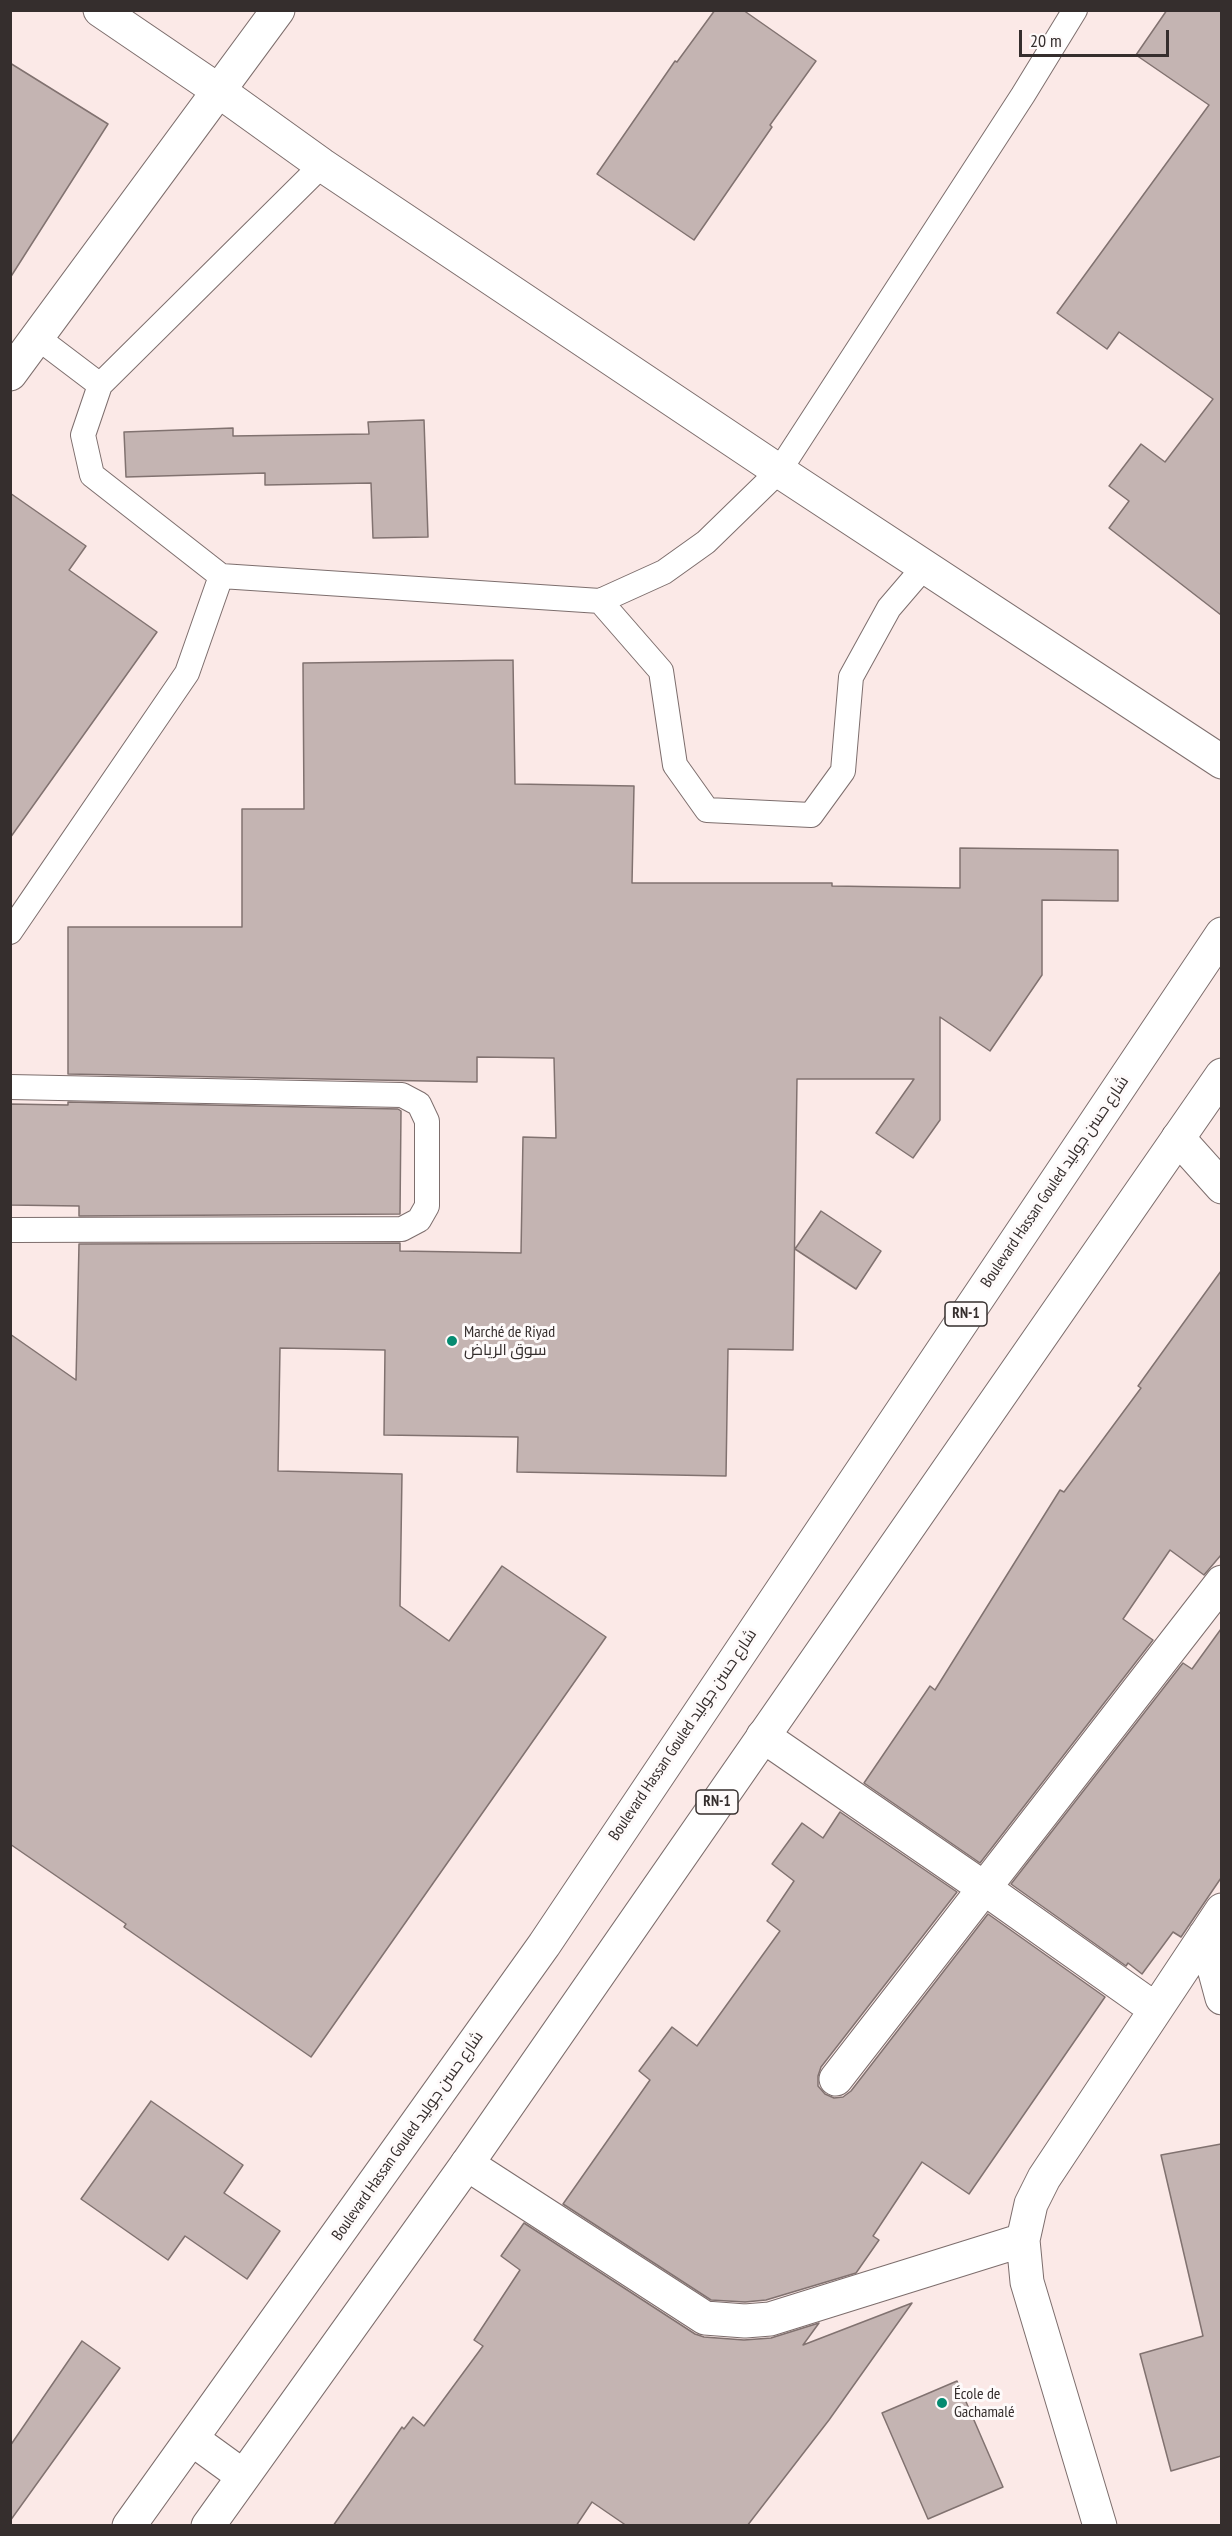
<!DOCTYPE html>
<meta charset="utf-8">
<style>
body{margin:0}
#map{position:relative;width:1232px;height:2536px;overflow:hidden;background:#fbe9e7;font-family:"PT Sans Narrow",sans-serif}
canvas{display:block}
.frame{position:absolute;inset:0;border:12px solid #352e2d;pointer-events:none}
.scale{position:absolute;left:1019px;top:30px;width:150px;height:27px;box-sizing:border-box;border:3px solid #352e2d;border-top:0;padding-left:8px;font-size:18px;line-height:21px;white-space:nowrap;color:#352e2d;-webkit-text-stroke:4px #fefafa;paint-order:stroke}
</style>
<div id="map">
<canvas width="1232" height="2536"></canvas>
<div class="frame"></div>
<div class="scale">20 m</div>
</div>
<script>
const ctx = document.querySelector('canvas').getContext('2d');
ctx.lineJoin = 'round';
function paint(path, color) {
  ctx.fillStyle = color;
  ctx.fill(path, 'evenodd');
}
function poly(rows) {
  const path = new Path2D();
  for (const r of rows) {
    path.moveTo(r[0], r[1]);
    for (let i = 2; i < r.length; i += 2) path.lineTo(r[i], r[i + 1]);
  }
  return path;
}
function trace(path, color, width, dash) {
  ctx.strokeStyle = color;
  ctx.lineWidth = width;
  ctx.lineCap = dash ? 'butt' : 'round';
  ctx.setLineDash(dash || []);
  ctx.stroke(path);
}
function label(font, color, halo, rows, align = 'center') {
  ctx.font = font + ' "PT Sans Narrow",Cairo,sans-serif';
  ctx.lineWidth = 6;
  ctx.setLineDash([]);
  ctx.textBaseline = 'middle';
  ctx.strokeStyle = halo;
  ctx.fillStyle = color;
  for (const [text, x, y, turn = 0] of rows) {
    ctx.save();
    ctx.translate(x, y);
    ctx.rotate((+turn || 0) * Math.PI / 180);
    ctx.textAlign = isNaN(turn) ? turn : align;
    if (halo) ctx.strokeText(text, 0, 0);
    ctx.fillText(text, 0, 0);
    ctx.restore();
  }
}
const building = poly([
 [715,10,743,10,816,61,770,125,772,127,694,240,597,174,675,61,677,62,715,10],
 [1167,10,1221,10,1221,615,1109,528,1129,501,1109,486,1141,444,1165,462,1213,399,1119,332,1107,349,1057,313,1209,105,1136,55,1167,10],
 [10,63,108,124,10,278,10,63],
 [424,420,428,537,373,538,371,483,265,485,265,473,126,477,124,432,233,428,233,436,369,434,368,422,424,420],
 [10,493,86,546,69,570,157,632,10,838,10,493],
 [513,660,515,784,634,786,632,883,832,883,832,886,960,888,960,848,1118,850,1118,901,1042,900,1042,975,990,1051,940,1017,940,1120,913,1158,876,1133,914,1079,797,1079,793,1350,728,1349,726,1476,517,1472,518,1437,384,1435,385,1350,280,1348,278,1471,402,1474,400,1606,449,1641,502,1566,606,1637,311,2057,124,1927,126,1924,10,1844,10,1334,76,1380,79,1244,400,1243,400,1251,521,1253,523,1137,556,1138,554,1058,477,1057,477,1082,68,1074,68,927,242,927,242,809,304,809,303,663,513,660],
 [68,1102,398,1109,401,1111,400,1214,79,1216,79,1206,10,1205,10,1104,68,1105,68,1102],
 [821,1211,881,1251,856,1289,795,1249,821,1211],
 [1221,1271,1221,1555,1204,1575,1170,1550,1123,1619,1153,1640,980,1863,864,1783,930,1686,935,1690,1060,1490,1064,1492,1141,1388,1138,1386,1221,1271],
 [1221,1629,1221,1878,1181,1937,1173,1932,1142,1974,1128,1963,1126,1966,1011,1884,1183,1663,1192,1669,1221,1629],
 [840,1812,957,1892,821,2067,818,2076,818,2086,825,2094,834,2098,843,2097,851,2091,988,1914,1105,1997,969,2194,922,2162,873,2236,879,2240,856,2273,766,2300,745,2302,711,2300,563,2204,650,2080,639,2071,672,2027,697,2046,780,1931,767,1921,794,1881,772,1864,802,1823,823,1838,840,1812],
 [151,2101,243,2165,224,2193,280,2231,247,2279,185,2236,168,2260,81,2199,151,2101],
 [1221,2144,1221,2456,1171,2471,1140,2354,1203,2336,1161,2155,1221,2144],
 [524,2223,695,2334,704,2337,744,2340,771,2338,819,2323,803,2345,912,2303,829,2420,747,2526,627,2526,592,2502,576,2526,333,2526,402,2427,404,2429,413,2417,424,2426,483,2346,474,2340,520,2270,501,2256,524,2223],
 [82,2341,120,2368,10,2521,10,2446,82,2341],
 [957,2381,1003,2487,928,2519,882,2413,957,2381]
]);
paint(building, '#c4b4b2');
trace(building, '#817270', 1.5);
const lane = poly([
 [38,338,100,385],
 [221,576,92,475,83,435,100,385,322,165],
 [600,601,664,572,706,542,779,471,1023,95,1075,10],
 [10,932,187,673,221,576,600,601,661,671,675,765,707,810,811,815,843,771,851,677,889,608,925,566],
 [10,1087,402,1095,419,1104,427,1121,427,1206,419,1220,402,1229,10,1230]
]);
const street = poly([
 [10,374,278,10],
 [1178,1138,1222,1187],
 [763,1736,984,1888,1155,2009],
 [1205,1935,1222,1998],
 [836,2079,1222,1582],
 [467,2164,705,2318,745,2321,770,2319,1023,2240],
 [1100,2526,1027,2282,1023,2240,1031,2204,1044,2178,1222,1910]
]);
const secondary = poly([
 [100,10,219,91,322,165,779,471,1222,762]
]);
const primary = poly([
 [192,2439,243,2476],
 [129,2526,544,1945,1222,934],
 [208,2526,467,2164,1222,1075]
]);
trace(lane, '#7d6e6d', 26);
trace(street, '#7d6e6d', 35);
trace(secondary, '#7d6e6d', 35);
trace(primary, '#7d6e6d', 35);
trace(lane, '#fff', 24);
trace(street, '#fff', 33);
trace(secondary, '#fff', 33);
trace(primary, '#fff', 33);
for (const [x, y, r, color] of [
 [452,1341,6,"#058b71"],
 [942,2403,6,"#058b71"]
]) {
  const dot = new Path2D();
  dot.arc(x, y, r, 0, 2 * Math.PI);
  ctx.fillStyle = color;
  ctx.fill(dot);
  trace(dot, '#fefafa', 2);
}
for (const [x, y, w] of [
 [966,1314,42],
 [717,1802,42]
]) {
  const box = new Path2D();
  box.roundRect(x - w / 2, y - 12, w, 24, 4.5);
  ctx.fillStyle = '#fefafa';
  ctx.fill(box);
  trace(box, '#352e2d', 1.5);
}
label('bold 15px', '#352e2d', null, [
 ["RN-1",966,1314],
 ["RN-1",717,1802]
]);
label('16px', '#352e2d', '#fefafa', [
 ["Boulevard Hassan Gouled شارع حسن جوليد",1055,1182,-56],
 ["Boulevard Hassan Gouled شارع حسن جوليد",683,1735,-56],
 ["Boulevard Hassan Gouled شارع حسن جوليد",408,2136,-55]
]);
label('16px', '#352e2d', '#fefafa', [
 ["Marché de Riyad",464,1332],
 ["سوق الرياض",464,1350],
 ["École de",954,2394],
 ["Gachamalé",954,2412]
], 'left');
</script>
